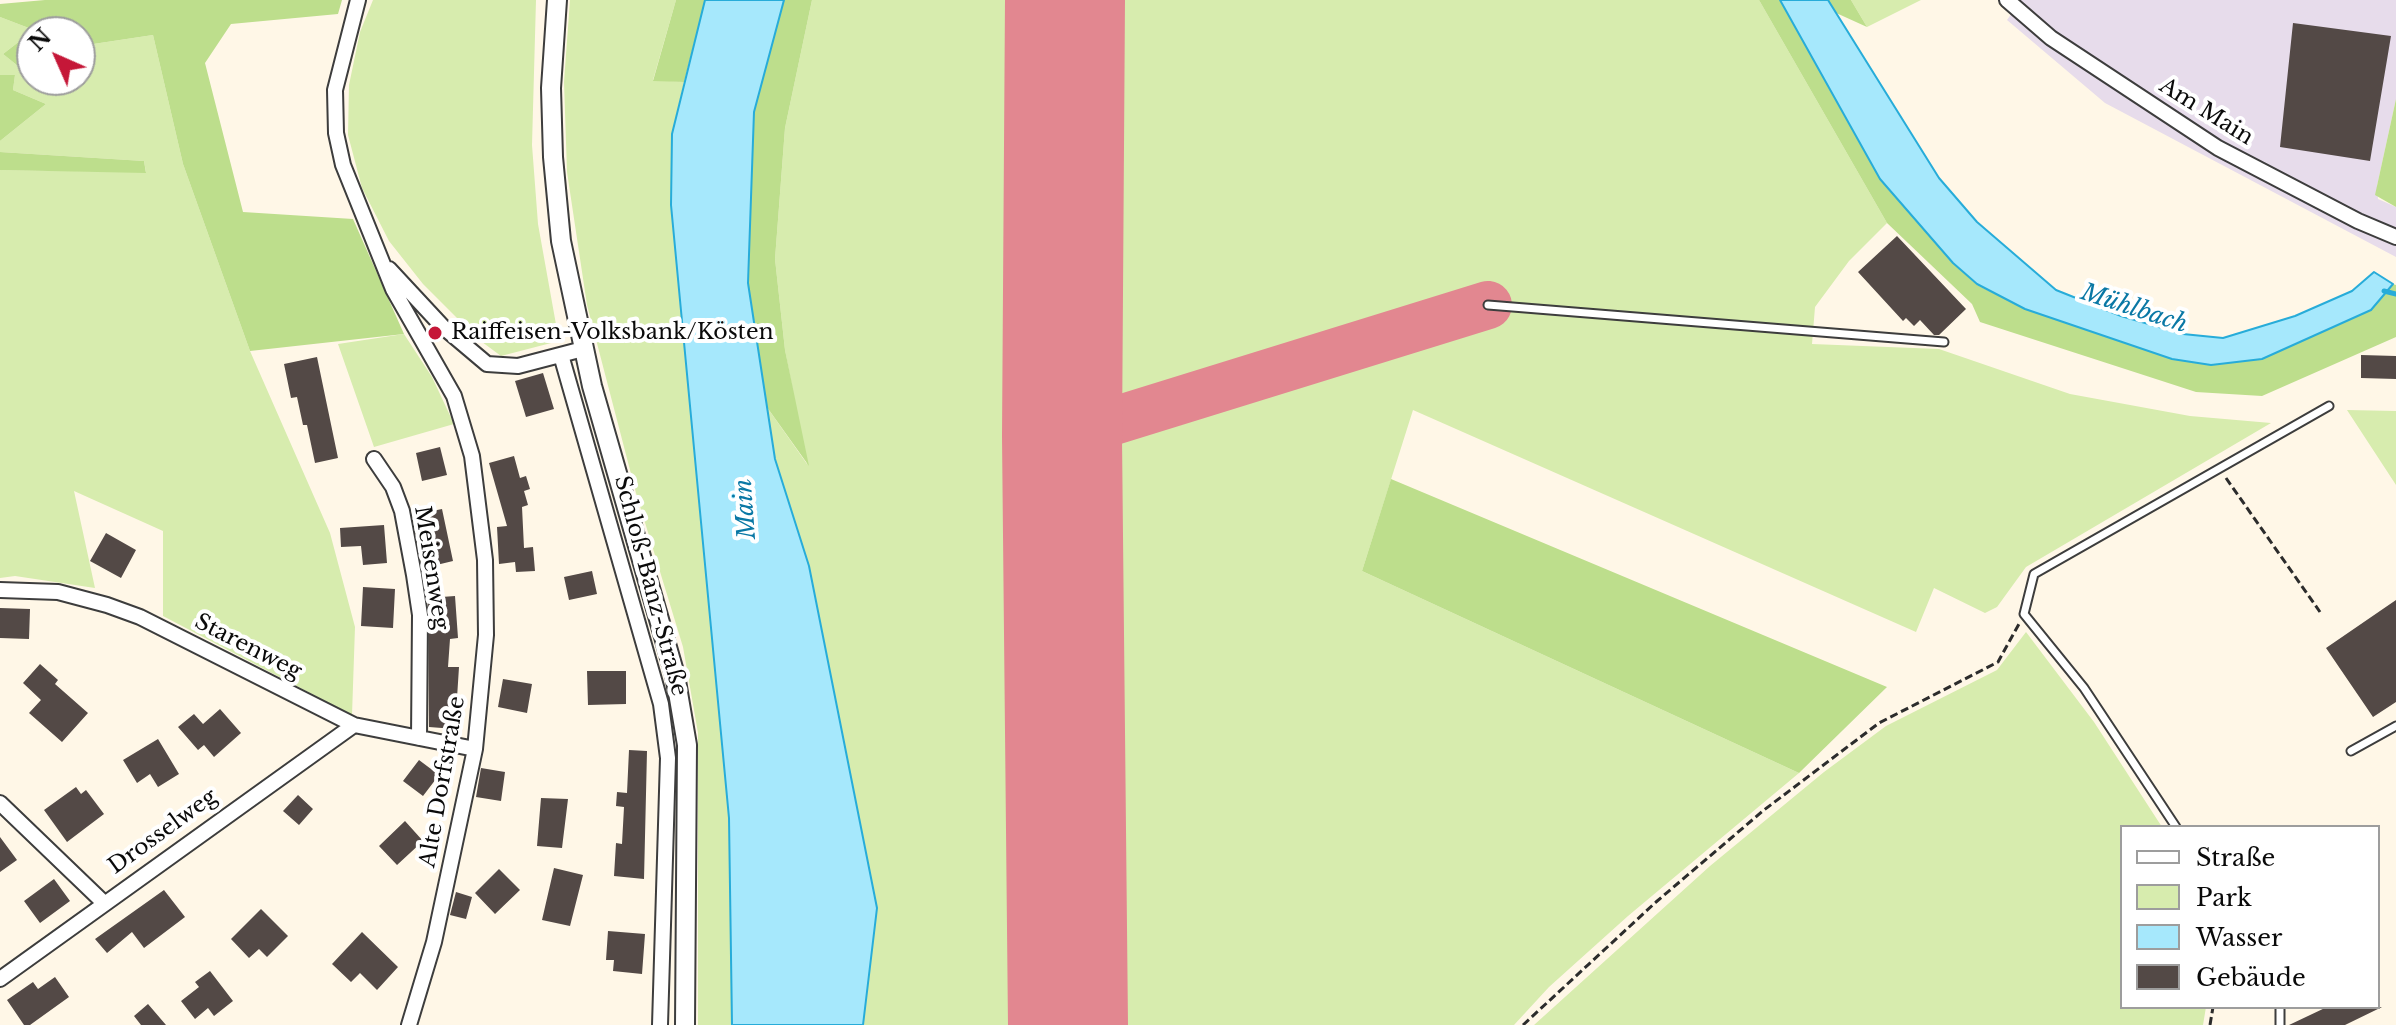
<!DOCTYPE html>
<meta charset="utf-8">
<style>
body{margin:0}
#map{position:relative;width:2396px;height:1025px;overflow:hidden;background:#fff7e7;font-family:"Libre Baskerville",serif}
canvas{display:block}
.legend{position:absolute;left:2120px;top:825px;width:260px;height:184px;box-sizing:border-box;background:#fff;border:2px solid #9d9d9d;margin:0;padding:10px 14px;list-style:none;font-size:24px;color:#0a0a0a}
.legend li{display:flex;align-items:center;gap:16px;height:40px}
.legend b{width:40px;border:2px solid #9d9d9d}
.north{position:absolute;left:16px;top:16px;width:80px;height:80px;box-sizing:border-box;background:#fff;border:2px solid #9d9d9d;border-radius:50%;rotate:315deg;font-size:22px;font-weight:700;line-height:32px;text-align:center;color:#0a0a0a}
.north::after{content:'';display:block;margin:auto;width:28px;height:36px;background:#c51738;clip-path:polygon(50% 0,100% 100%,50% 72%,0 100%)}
</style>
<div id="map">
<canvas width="2396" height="1025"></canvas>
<ul class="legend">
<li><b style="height:10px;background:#fff"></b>Straße</li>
<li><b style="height:22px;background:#d7ecae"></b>Park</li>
<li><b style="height:22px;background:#a6e8fc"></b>Wasser</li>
<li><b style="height:22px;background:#534946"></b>Gebäude</li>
</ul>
<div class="north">N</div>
</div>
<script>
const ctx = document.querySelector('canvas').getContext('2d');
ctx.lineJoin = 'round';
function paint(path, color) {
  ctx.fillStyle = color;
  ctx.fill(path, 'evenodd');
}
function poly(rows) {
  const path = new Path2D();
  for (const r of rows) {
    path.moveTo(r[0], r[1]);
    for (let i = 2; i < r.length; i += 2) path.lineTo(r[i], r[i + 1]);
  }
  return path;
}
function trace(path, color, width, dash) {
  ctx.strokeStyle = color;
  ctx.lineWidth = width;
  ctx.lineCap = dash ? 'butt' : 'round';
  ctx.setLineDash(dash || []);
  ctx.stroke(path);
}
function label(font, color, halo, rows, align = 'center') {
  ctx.font = font + ' "Libre Baskerville",serif';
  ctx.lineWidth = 8;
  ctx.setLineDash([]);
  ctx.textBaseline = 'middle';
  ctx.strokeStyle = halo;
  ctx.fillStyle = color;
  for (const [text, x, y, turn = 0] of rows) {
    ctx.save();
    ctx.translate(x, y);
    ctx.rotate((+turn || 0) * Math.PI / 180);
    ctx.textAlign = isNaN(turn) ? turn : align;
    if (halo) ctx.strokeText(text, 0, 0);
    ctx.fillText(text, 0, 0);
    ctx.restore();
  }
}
paint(poly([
 [2021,0,2396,0,2396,99,2377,186,2378,199,2396,207,2396,257,2105,103,2007,20]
]), '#e7dceb');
paint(poly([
 [373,0,536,0,532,145,538,224,557,330,551,343,501,356,478,339,423,284,389,241,362,188,348,135,349,85,360,32],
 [570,0,676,0,653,80,684,82,672,134,671,205,729,818,732,1025,698,1025,698,733,683,647,636,493,587,305,567,172,564,82],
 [812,0,1759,0,1887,223,1849,261,1815,307,1812,344,1939,349,2070,394,2190,416,2271,423,2026,567,1997,607,1985,613,1934,588,1916,632,1413,410,1362,571,1799,773,1628,916,1549,987,1514,1025,863,1025,877,908,809,566,775,459,764,403,807,464,785,350,775,259,785,128],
 [1851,0,1921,0,1867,27],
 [0,17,34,30,3,54,23,70,32,64,32,80,80,80,80,46,153,35,183,164,250,351,330,533,355,627,352,715,163,616,163,531,74,491,95,588,15,576,0,578,0,170,146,172,144,161,0,152,0,141,46,104,13,90,15,75,0,75],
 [404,334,432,377,454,424,374,447,338,344],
 [2347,410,2396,411,2396,485],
 [2026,632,2094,722,2162,827,2122,827,2122,1007,2206,1007,2203,1025,1534,1025,1710,866,1824,772,1886,726,1997,670]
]), '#d7ecae');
paint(poly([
 [45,0,342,0,338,14,231,24,205,63,243,212,353,219,404,334,250,351,183,164,153,35,80,46,80,32,32,32,32,64,23,70,3,54,34,30,0,17,0,4],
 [676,0,705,0,684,82,653,81],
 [784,0,812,0,785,128,775,259,785,350,809,466,764,403,748,282,754,111],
 [1759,0,1780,0,1880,179,1953,263,1977,285,2027,309,2171,359,2211,365,2328,328,2371,310,2393,284,2396,285,2396,337,2262,396,2196,392,1980,322,1972,304,1887,223],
 [1828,0,1851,0,1867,27,1834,12],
 [0,75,15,75,13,90,46,104,0,141],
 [2396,99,2396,207,2375,195],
 [0,152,144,161,146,173,0,170],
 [1391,479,1887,687,1799,773,1362,571]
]), '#bdde8c');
const water = poly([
 [705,0,784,0,754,112,748,283,775,459,809,566,877,908,863,1025,732,1025,729,818,671,205,672,134,705,0],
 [1780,0,1828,0,1939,178,1977,222,2056,290,2121,316,2183,334,2223,338,2295,316,2352,291,2374,272,2393,284,2371,310,2262,359,2211,365,2172,359,2025,309,1977,284,1953,263,1880,179,1780,0]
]);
paint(water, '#a6e8fc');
trace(water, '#27acd9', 2);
trace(poly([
 [2384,291,2396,294]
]), '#27acd9', 5);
trace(poly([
 [1062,437,1488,305]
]), '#e28790', 48);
trace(poly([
 [1065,0,1062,437,1068,1025]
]), '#e28790', 120);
paint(poly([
 [2293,23,2391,36,2370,161,2280,147],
 [1897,236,1966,309,1939,335,1934,335,1920,320,1914,326,1906,318,1903,321,1858,272],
 [2361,355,2396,356,2396,379,2361,378],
 [317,357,338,458,315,463,307,425,303,425,297,397,291,398,284,364],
 [543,373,554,409,526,417,515,381],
 [440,447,447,475,422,481,416,453],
 [514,456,520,478,526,476,530,489,524,491,528,505,522,507,524,548,533,547,535,571,516,572,515,562,499,564,497,527,507,526,489,463],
 [442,509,453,561,424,568,413,515],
 [384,525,387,563,363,565,361,546,341,547,340,528],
 [106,533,136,550,121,578,90,561],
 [592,571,597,594,569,600,564,577],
 [363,587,395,589,393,628,361,626],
 [455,596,458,638,450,639,448,667,459,667,455,729,429,727,428,598],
 [2396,600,2396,702,2373,717,2326,648],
 [0,608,30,609,29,639,0,638],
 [40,664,58,680,55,684,88,713,62,742,29,713,41,700,23,683],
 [587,671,626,671,626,704,588,705],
 [503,679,532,684,527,713,498,707],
 [220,709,241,733,214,757,204,745,198,750,178,727,194,714,203,724],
 [158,739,179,774,158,787,150,774,137,783,123,760],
 [629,750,647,751,644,879,614,876,616,843,622,844,624,807,616,806,617,792,627,793],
 [419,760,439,775,423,796,403,781],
 [481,768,505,772,501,801,476,797],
 [76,787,81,794,86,790,104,814,67,842,44,810],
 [298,795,313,809,299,825,283,811],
 [541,798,568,799,562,848,537,846],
 [405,821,423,841,397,865,379,846],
 [0,837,17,860,0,872],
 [554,868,583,875,570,926,542,920],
 [499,869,520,890,495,914,475,893],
 [54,879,70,901,40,923,24,901],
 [164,890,185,917,144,948,132,932,107,953,95,939],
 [456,892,472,897,466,919,450,915],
 [261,909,288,936,267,957,259,949,249,958,231,939],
 [608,931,645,934,642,974,613,971,614,960,606,960],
 [362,932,398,967,377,990,360,973,351,982,332,964],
 [210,971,233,1001,214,1016,208,1008,195,1019,181,1001,199,987,195,982],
 [55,977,69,997,30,1025,24,1025,7,1000,33,982,38,989],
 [148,1004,166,1025,141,1025,134,1016],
 [2327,1007,2382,1007,2345,1025,2289,1025]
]), '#534946');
const service = poly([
 [1488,305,1944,342],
 [2351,751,2396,726],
 [2176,827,2084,688,2024,614,2034,574,2329,406],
 [2280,1007,2280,1025]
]);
const minor = poly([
 [358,0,335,90,336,133,343,165,393,289,454,396,472,456,485,560,486,635,475,749,434,942,409,1025],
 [2007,0,2051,38,2218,148,2358,221,2396,237],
 [389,269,442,326,487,364,518,366,583,349],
 [561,355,661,704,668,758,660,1025],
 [374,459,393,487,402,511,414,575,420,615,419,738],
 [0,590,58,592,107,605,140,617,354,725,475,749],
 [0,803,103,902],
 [0,979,354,725]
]);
const tertiary = poly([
 [557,0,551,88,553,157,561,241,592,386,675,675,687,745,685,1025]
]);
trace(service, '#3d3d3d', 11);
trace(minor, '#3d3d3d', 18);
trace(tertiary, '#3d3d3d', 22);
trace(poly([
 [2226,478,2320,612],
 [1523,1025,1656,902,1764,810,1879,723,1998,662,2019,624],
 [2210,1025,2213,1007]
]), '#2c2c2c', 3, [8, 4]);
trace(service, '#fff', 7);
trace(minor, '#fff', 14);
trace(tertiary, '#fff', 18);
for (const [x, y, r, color] of [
 [435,333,8,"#c51738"]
]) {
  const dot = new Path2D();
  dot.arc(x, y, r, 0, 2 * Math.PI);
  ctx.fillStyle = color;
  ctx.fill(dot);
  trace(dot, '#fff', 3);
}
label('22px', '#0a0a0a', '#fff', [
 ["Am Main",2206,112,32],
 ["Meisenweg",431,568,81],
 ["Schloß-Banz-Straße",650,586,75],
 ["Starenweg",248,647,27],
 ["Alte Dorfstraße",443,782,-80],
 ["Drosselweg",163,832,-36]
]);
label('22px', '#0a0a0a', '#fff', [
 ["Raiffeisen-Volksbank/Kösten",451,333]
], 'left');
label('italic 24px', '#0a78a5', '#fff', [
 ["Mühlbach",2134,309,18],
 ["Main",746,509,-94]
]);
</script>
